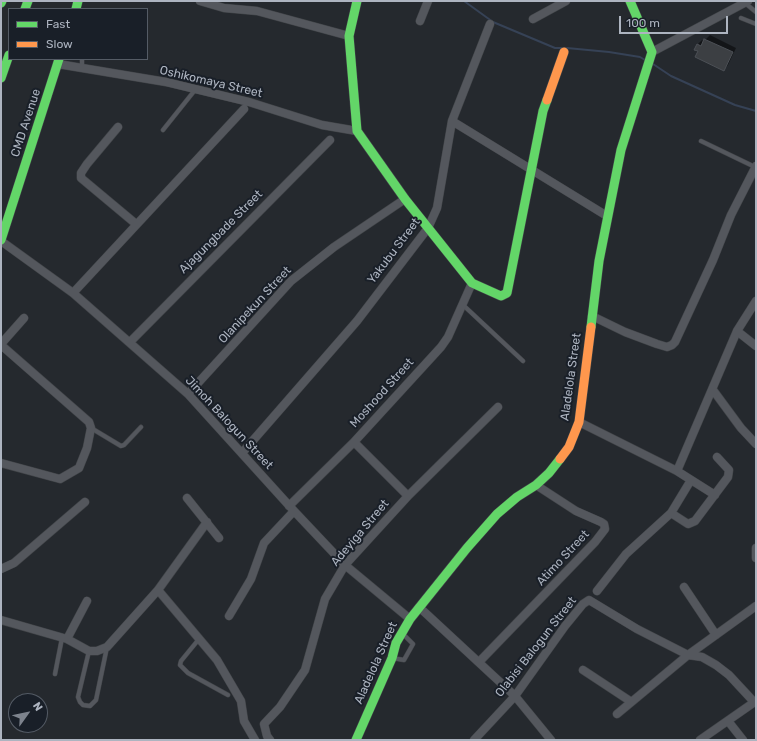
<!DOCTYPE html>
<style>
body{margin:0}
#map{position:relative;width:757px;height:741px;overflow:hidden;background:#25292e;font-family:Rubik,sans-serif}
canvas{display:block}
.frame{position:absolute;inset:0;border:2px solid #adb4c0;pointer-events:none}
.legend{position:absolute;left:8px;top:8px;width:140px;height:52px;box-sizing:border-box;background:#191f28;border:1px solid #545b65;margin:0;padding:5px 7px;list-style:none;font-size:12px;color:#adb4c0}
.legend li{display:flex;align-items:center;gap:8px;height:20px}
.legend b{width:20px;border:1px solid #545b65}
.north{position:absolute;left:8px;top:693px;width:40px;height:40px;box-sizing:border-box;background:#191f28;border:1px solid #545b65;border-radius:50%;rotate:57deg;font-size:11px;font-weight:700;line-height:16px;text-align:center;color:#adb4c0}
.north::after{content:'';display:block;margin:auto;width:14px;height:18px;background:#7d838d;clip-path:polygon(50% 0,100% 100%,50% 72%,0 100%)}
.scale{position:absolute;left:619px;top:16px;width:109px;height:18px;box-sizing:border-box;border:2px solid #adb4c0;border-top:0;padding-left:5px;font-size:12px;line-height:14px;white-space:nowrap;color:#adb4c0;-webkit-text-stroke:3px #191f28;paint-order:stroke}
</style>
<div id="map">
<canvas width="757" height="741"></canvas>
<div class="frame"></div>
<ul class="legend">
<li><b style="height:5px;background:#63d668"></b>Fast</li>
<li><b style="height:5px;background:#ff974d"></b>Slow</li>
</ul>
<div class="north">N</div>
<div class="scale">100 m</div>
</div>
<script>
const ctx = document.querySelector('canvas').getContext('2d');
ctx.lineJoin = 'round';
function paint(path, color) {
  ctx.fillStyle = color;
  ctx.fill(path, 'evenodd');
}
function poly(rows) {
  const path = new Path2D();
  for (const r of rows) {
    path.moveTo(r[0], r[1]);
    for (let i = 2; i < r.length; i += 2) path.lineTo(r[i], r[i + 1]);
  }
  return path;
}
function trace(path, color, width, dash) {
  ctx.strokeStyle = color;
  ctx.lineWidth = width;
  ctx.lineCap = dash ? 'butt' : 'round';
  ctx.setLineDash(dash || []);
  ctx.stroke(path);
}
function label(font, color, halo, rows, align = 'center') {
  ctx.font = font + ' Rubik,sans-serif';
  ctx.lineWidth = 4;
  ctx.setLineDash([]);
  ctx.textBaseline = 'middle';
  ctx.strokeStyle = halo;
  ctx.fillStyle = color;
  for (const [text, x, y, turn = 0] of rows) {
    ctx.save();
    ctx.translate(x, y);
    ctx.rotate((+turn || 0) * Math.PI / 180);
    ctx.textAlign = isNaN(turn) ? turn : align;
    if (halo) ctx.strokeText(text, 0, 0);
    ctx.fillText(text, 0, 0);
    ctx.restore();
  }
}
paint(poly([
 [710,35,736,48,728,65,724,70,699,51,698,44,702,40,704,41]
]), '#0007');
trace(poly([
 [464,1,493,22,555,48,562,48],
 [567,48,609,52,640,57,645,60],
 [653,64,671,76,735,105,756,111]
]), '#364256', 2);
const building = poly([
 [704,39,733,52,724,71,695,57,698,51,694,50,697,44,701,46,704,39]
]);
paint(building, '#3c3f43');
trace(building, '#4c5056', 1);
const lane = poly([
 [745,3,756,12],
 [741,18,756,24],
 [82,59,82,68],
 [163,130,195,90],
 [701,141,755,167],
 [462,304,523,361],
 [91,428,121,446,124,445,141,427],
 [199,639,181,661,180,665,188,673,228,695],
 [89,651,78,697,80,702,83,705,90,706,96,700,107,647],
 [392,658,404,660,413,644,403,634],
 [55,674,62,638]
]);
const street = poly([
 [200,1,224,8,257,11,349,36],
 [533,19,566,1],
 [420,21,428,1],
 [652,52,748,1],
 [58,64,166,82,249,102,322,125,357,131],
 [452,121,607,216],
 [118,127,87,164,81,173,81,178,136,224],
 [1,241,73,293,188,394,294,511,345,565,410,619],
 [73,293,244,109],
 [592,316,625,332,657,344,667,347,672,345,675,342,713,260,731,215,756,166],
 [737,331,756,346],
 [130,342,330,140],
 [1,344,24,318],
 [1,345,89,422,91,428,87,448,79,468,60,479,1,463],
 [713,390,741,428,756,444],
 [188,394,291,281,334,247,405,199],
 [579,422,677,471,715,495],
 [354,442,408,496],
 [242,453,357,321,428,228,437,208,452,121,490,24],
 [677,471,737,331,756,301],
 [187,498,219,538],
 [289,506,354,442,441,347,448,337,472,283],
 [671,513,688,524,695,521,728,477,729,470,717,457],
 [756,548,756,558],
 [1,569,14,563,85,502],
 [684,587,716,635],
 [158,590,217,660,241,701,244,721,255,740],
 [597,591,626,554,671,513,691,480],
 [419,607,515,696,551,740],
 [229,616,251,579,264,543,294,511],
 [1,620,67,639,89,651,97,651,107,647,158,590,207,522],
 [67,639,87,601],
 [479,662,595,542,605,529,604,524,601,522,576,511,536,485],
 [583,670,630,701],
 [617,714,688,655,756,606],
 [728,721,743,740],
 [270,740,267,736,264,724,280,707,305,670,325,599,345,565,408,496,498,407],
 [474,740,515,696,565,626,583,604,589,600,637,629,688,655,702,657,716,665,729,675,754,702],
 [700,740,756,701]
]);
const fast = poly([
 [357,1,349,36,357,131,405,199,472,283,501,296,507,293,543,111,547,100],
 [1,3,2,1],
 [25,9,28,1],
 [76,9,78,1],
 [1,78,9,55],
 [1,240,59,59],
 [591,327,599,261,621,150,652,52,630,1],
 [356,740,392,658,396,643,410,619,467,548,497,514,517,497,536,485,549,473,560,459]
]);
const slow = poly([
 [547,100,564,52],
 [560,459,569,447,579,422,591,327]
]);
trace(lane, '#424549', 5);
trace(street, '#424549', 9);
trace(fast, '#424549', 10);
trace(slow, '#424549', 10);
trace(lane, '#54575d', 4);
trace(street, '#54575d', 8);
trace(fast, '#63d668', 9);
trace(slow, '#ff974d', 9);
label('12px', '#adb4c0', '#191f28', [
 ["Oshikomaya Street",211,82,13],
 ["CMD Avenue",26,123,-72],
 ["Ajagungbade Street",221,232,-45],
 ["Yakubu Street",394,251,-53],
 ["Olanipekun Street",255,305,-47],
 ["Aladelola Street",571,377,-82],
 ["Moshood Street",382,393,-48],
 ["Jimoh Balogun Street",229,423,47],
 ["Adeyiga Street",360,533,-50],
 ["Atimo Street",563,558,-47],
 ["Olabisi Balogun Street",536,647,-52],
 ["Aladelola Street",376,663,-66]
]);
</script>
